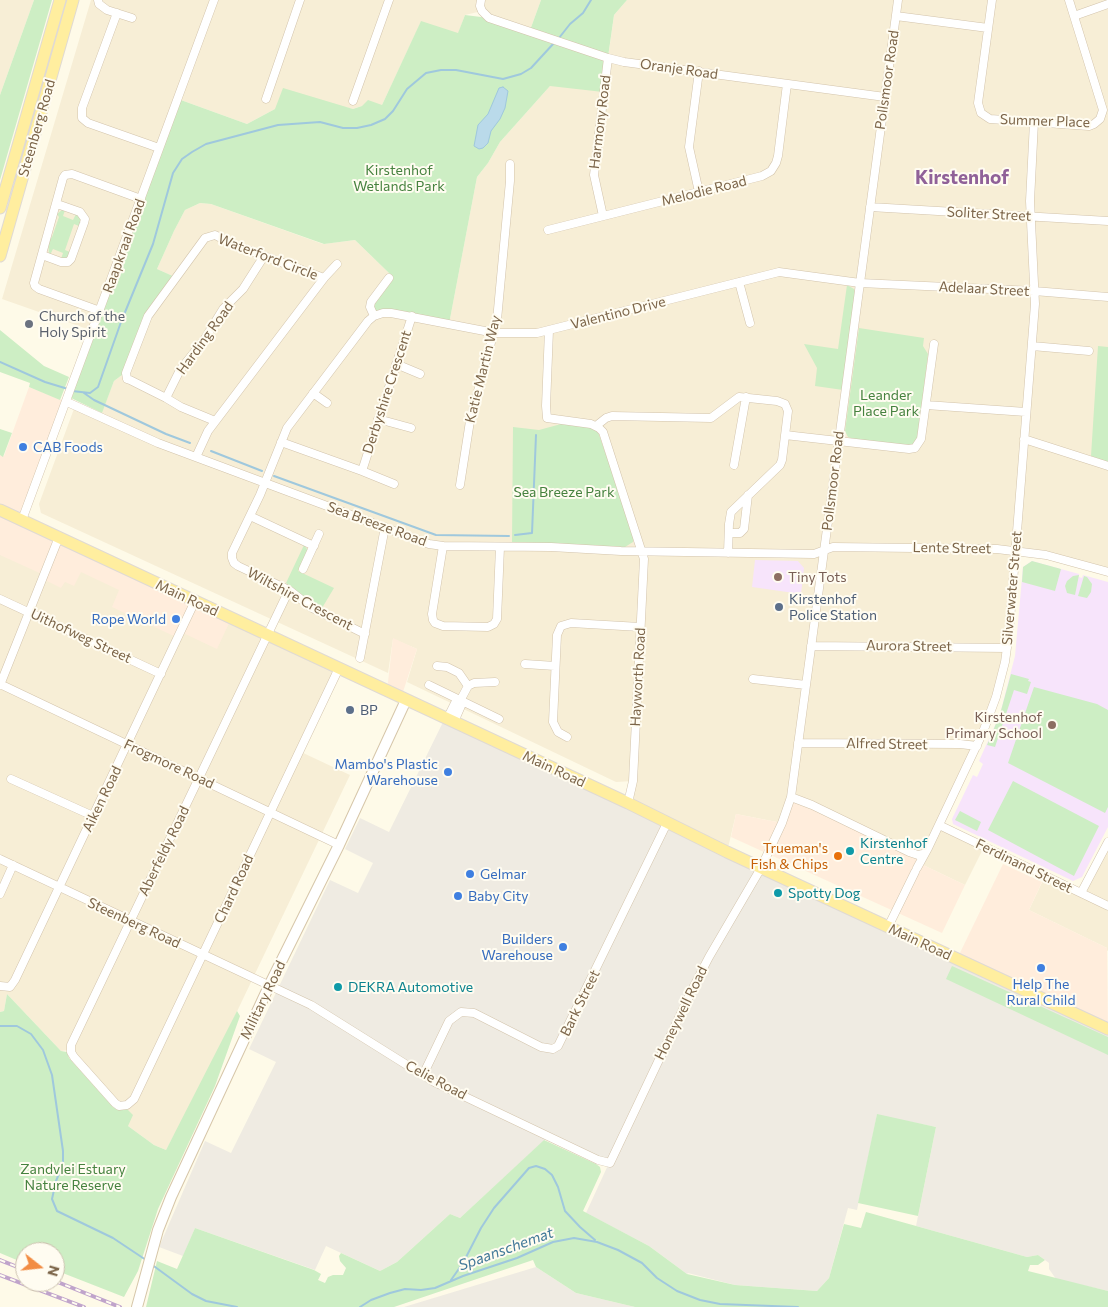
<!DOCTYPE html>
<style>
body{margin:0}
#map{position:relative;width:1108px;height:1307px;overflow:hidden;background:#fefae8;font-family:Commissioner,sans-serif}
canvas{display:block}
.north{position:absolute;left:15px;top:1242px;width:50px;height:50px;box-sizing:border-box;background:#fffcf1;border:1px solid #cbc0ae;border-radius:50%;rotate:106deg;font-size:14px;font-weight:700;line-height:20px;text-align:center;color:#7c6549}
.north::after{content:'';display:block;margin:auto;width:18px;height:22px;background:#f28c43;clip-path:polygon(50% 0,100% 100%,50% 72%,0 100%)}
</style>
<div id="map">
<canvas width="1108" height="1307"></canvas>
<div class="north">N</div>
</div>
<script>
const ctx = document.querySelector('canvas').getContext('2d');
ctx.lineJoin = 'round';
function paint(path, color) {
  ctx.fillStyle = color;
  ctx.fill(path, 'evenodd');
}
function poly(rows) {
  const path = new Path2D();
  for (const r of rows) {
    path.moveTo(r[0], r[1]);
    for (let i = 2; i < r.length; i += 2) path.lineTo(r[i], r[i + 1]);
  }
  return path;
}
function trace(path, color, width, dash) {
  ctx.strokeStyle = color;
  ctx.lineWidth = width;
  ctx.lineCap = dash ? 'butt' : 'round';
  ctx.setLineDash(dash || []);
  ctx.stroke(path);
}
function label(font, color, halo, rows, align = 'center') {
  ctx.font = font + ' Commissioner,sans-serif';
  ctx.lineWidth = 4;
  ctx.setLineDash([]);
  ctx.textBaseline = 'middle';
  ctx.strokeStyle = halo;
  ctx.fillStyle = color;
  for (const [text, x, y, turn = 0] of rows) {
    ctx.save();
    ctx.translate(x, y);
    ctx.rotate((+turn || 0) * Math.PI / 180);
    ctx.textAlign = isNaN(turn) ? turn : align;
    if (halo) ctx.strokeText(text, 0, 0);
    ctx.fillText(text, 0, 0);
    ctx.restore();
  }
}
paint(poly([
 [0,0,34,0,0,95],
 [91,0,541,0,529,33,482,11,465,15,458,34,421,22,382,105,362,106,353,109,344,107,275,109,247,124,178,99,93,331,2,299],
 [627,0,1108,0,1108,572,1016,551,1009,633,996,697,939,825,984,847,965,885,919,863,782,823,736,814,727,852,628,803,633,781,616,782,407,682,417,649,393,639,388,673,41,513,39,504,75,406,100,417,114,381,126,372,145,321,175,277,157,269,174,231,185,210,200,203,211,204,323,244,355,240,390,274,383,313,449,324,477,177,488,163,500,142,550,86,608,58,614,15],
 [0,510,339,668,299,751,350,775,177,1137,174,1135,166,1150,154,1145,128,1126,123,1106,119,1106,70,1050,61,1051,7,994,4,1011,0,1012],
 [1108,842,1108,951,1106,950,1107,948,1029,910,1045,876,1081,893]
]), '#f7eed6');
paint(poly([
 [29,387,67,402,22,520,231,619,217,649,181,632,178,638,112,607,119,590,81,572,74,586,65,582,61,588,43,579,44,575,0,555,0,455,4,456],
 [393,638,417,649,401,698,387,691],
 [791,797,918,855,919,863,965,885,942,933,731,837,736,814,782,823],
 [1003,864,1042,882,1029,910,1107,948,1108,1029,957,959]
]), '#ffeddc');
paint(poly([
 [445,718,1108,1029,1108,1291,1056,1279,1049,1269,1049,1263,1038,1255,1027,1257,916,1226,936,1127,877,1115,857,1210,848,1208,829,1278,817,1291,735,1285,688,1273,687,1274,649,1246,586,1213,609,1163,549,1136,460,1218,450,1214,397,1262,380,1271,326,1246,315,1270,195,1228,183,1256,159,1247,205,1141,231,1153,276,1062,249,1049,330,880,358,893,373,863,345,849,360,818,389,832],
 [536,1267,576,1293,635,1307,404,1307]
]), '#efebe2');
paint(poly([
 [755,560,798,561,804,568,801,594,752,587],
 [1032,561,1079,574,1079,577,1082,578,1083,575,1108,582,1108,827,1082,877,1073,881,953,824,952,819,973,775,977,777,983,764,979,761,1000,714,1015,656,1023,567]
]), '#f7e4fb');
paint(poly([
 [34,0,52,0,0,180,0,95],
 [541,0,627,0,614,15,603,92,550,86,500,142,488,163,477,177,449,324,391,313,374,316,370,307,390,274,355,240,324,244,211,204,200,203,185,210,174,231,157,269,175,277,148,316,126,372,114,381,102,413,69,397,178,99,247,124,275,109,283,88,353,109,362,106,368,100,382,105,421,21,458,33,465,15,489,18,529,33],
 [62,210,65,210,63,216,73,220,76,214,80,217,81,220,79,226,74,224,65,250,70,252,67,258,65,259,61,259,63,253,53,249,50,255,49,255,48,241,52,237,59,217,57,214],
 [847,285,854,289,856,295,843,390,815,386,817,368,804,344,838,349],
 [859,328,924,338,923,346,928,354,918,437,915,444,908,446,854,439,848,437,845,431],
 [0,330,44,366,69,377,60,400,29,387,30,383,0,372],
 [1098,346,1108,347,1108,462,1091,456],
 [561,424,592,428,598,432,634,535,633,542,625,547,512,542,513,427,539,430],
 [0,429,12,433,3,457,0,455],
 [304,545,307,549,307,553,298,571,334,588,322,608,311,603,286,583],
 [1032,561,1061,569,1055,591,1022,582,1023,567],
 [1079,575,1075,595,1067,593,1065,586,1067,581,1073,576],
 [1084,576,1087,577,1092,584,1091,592,1087,598,1078,596],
 [1011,674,1029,679,1028,681,1031,682,1027,694,1014,690,995,747,987,745,1000,714],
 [1034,687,1097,704,1108,710,1108,807,1105,813,1008,763],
 [1013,781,1099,826,1074,876,988,830],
 [960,811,981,822,977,831,955,820],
 [952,966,1108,1037,1108,1055,946,979],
 [7,994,61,1051,67,1052,69,1058,113,1107,118,1110,127,1109,133,1115,128,1126,154,1145,166,1150,237,1011,240,1016,215,1086,158,1209,138,1271,124,1297,55,1270,55,1252,25,1252,25,1258,21,1257,19,1261,0,1253,0,1012,4,1011],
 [877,1114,936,1127,918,1216,858,1203],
 [544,1140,596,1164,600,1167,601,1172,583,1211,649,1246,687,1274,735,1285,817,1291,829,1278,844,1224,861,1228,866,1212,1027,1257,1038,1255,1045,1260,1038,1265,1030,1265,1028,1271,1108,1291,1108,1307,635,1307,576,1293,536,1267,533,1260,394,1307,146,1307,157,1261,177,1269,195,1228,314,1270,321,1274,318,1280,325,1283,328,1277,333,1275,343,1275,346,1268,340,1261,339,1256,341,1253,380,1271,397,1262,450,1214,460,1218]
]), '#cdeec4');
const water = poly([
 [503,87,508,91,505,108,500,119,491,131,488,143,483,148,479,149,474,146,478,125,488,114,499,88,503,87]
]);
paint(water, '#badaea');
trace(water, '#9fc8dd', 1);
trace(poly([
 [559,38,570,24,583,13,591,0],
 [0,362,45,382,68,389],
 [72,391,90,393,98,387,121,322,153,244,173,173,182,159,192,152,206,144,278,125,320,122,343,128,357,128,371,125,385,119,393,111,407,89,426,73,441,70,456,70,503,79,521,74,531,68,554,43],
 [84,393,94,400,166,434,190,443],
 [211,451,262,471],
 [274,476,436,535,509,536],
 [515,535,532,533,536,435],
 [0,1026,17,1026,31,1034,43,1050,52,1075,63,1151,63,1164,56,1181,52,1199,57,1211,113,1238,146,1260],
 [151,1264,192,1294,206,1301,237,1307],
 [451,1280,463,1263,481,1228,494,1208,529,1168,536,1166,545,1169,552,1175,558,1187,565,1211,580,1227,595,1240],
 [360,1307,371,1300,390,1293,405,1289,421,1290,435,1288,463,1276,517,1258,553,1242,574,1238,597,1242,618,1250,642,1263,657,1278,677,1291,700,1300,720,1304,798,1307]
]), '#9fc8dd', 2);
const minor = poly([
 [98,0,99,4,107,10,132,18],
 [481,0,480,6,482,11,489,18,608,58,624,62,885,97],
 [992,0,978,103,981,113,990,119,1089,126,1094,124,1100,119,1103,110,1069,0],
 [117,13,82,108,82,118,88,123,159,148],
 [896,16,988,28],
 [1074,16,1108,4],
 [266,99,300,0],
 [353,101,389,0],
 [699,192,689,147,699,71],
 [870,207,1108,221],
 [603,216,594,175,608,58],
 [548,230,762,176,771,171,776,163,778,156,787,84],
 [42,255,61,262,68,262,71,259,84,223,85,219,80,212,57,204],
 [739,282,750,323],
 [100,311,39,289,35,286,34,283,63,178,65,175,72,174,141,199],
 [374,316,370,307,371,302,389,278],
 [549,330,546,406,547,418,591,424,599,428,603,432,644,559,633,781,628,803],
 [1032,346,1089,351],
 [396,364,420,374],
 [313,393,327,403],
 [166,398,180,370,204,340,223,309,243,289,264,256],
 [67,402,158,443,429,544,443,546,551,547,621,551,814,554,833,547,997,549,1046,555,1108,572],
 [926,405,1026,412],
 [378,419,411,428],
 [215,421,181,407,166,398,130,380,127,379,126,373,148,316,205,238,215,235,219,237,234,245,324,278],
 [596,426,606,418,612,416,711,418,739,397,777,401,785,404,788,411,782,460,780,465,731,512,729,524,728,553],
 [785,435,909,449,915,448,921,439,934,344],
 [1024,439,1108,466],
 [281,442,362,471,412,316],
 [196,457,208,431,324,278,337,264],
 [734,465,746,397],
 [362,471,394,484],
 [460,485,470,421,497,320,510,181,510,164],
 [250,516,314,546],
 [22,520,214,0],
 [729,533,740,533,744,529,748,495],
 [443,546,432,614,433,620,435,623,443,626,488,627,494,624,497,619,500,547],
 [303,569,319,534],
 [289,590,71,1045,71,1052,74,1057,115,1103,119,1106,127,1105,134,1099,339,668],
 [0,599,161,674],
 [365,634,312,608,289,590,238,566,234,563,232,558,232,553,260,495,287,428,368,321,374,316,383,313,391,313,495,333,537,333,779,272,860,283,1034,291,1108,297],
 [811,646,1007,648],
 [360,658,385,527],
 [525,664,555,666],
 [437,666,447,667,459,673,468,686,460,701,461,706,454,722],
 [753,679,806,685],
 [0,684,339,845],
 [0,685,59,537],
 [429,685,499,719],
 [468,686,474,683,495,682],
 [447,719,455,703,460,701],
 [567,737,558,732,553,722,557,635,561,626,571,623,640,627],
 [798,743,960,744,977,746],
 [11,779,93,816],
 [791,797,812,805,909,852,918,855,923,854],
 [939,825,1108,906],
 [0,859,311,1005,434,1082,598,1160,610,1163,694,986,709,957,761,868,782,823,791,797,898,0],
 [917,868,928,848,983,732,996,697,1005,662,1009,633,1035,304,1030,201,1034,122],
 [1081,893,1108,842],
 [0,894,13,865],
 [888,927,915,872],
 [0,986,10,987,15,980,195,601],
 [423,1075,449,1021,461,1012,474,1013,541,1047,553,1049,558,1046,667,823]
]);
const secondary = poly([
 [137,1307,158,1230,171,1197,269,986,339,845,406,700]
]);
const primary = poly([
 [0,208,60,0],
 [0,256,73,0],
 [0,510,628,803,727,852,1108,1029]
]);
trace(minor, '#d3c4ac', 9);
trace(secondary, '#d6c6a9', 12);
trace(primary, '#e0dad3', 13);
trace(minor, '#fff', 8);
trace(secondary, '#fff', 10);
trace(primary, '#ffee9f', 11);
const rail = poly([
 [0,1260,25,1270],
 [0,1275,84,1307],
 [55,1281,120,1307]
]);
trace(rail, '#c0a4cb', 4);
trace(rail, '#fffcf1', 2, [5.5]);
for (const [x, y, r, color] of [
 [29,324,5,"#6b7280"],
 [23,447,5,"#3f7fe0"],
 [778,577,5,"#8d6e63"],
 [779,607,5,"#5c6f8a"],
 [176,619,5,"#3f7fe0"],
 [350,710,5,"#5c6f8a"],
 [1052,725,5,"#8d6e63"],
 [448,772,5,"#3f7fe0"],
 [850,851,5,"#0f9aa8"],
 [838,856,5,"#e8710a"],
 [470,874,5,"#3f7fe0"],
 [778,893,5,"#0f9aa8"],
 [458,896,5,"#3f7fe0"],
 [563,947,5,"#3f7fe0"],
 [1041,968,5,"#3f7fe0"],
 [338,987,5,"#0f9aa8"]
]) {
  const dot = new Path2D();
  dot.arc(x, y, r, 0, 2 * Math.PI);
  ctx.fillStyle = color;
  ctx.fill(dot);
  trace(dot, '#fffcf1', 2);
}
label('14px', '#7c6549', '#fffcf1', [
 ["Oranje Road",679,69,8],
 ["Pollsmoor Road",887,80,-82],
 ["Summer Place",1045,121,2],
 ["Harmony Road",600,122,-83],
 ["Steenberg Road",37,128,-74],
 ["Melodie Road",704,191,-14],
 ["Soliter Street",989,214,3],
 ["Raapkraal Road",124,246,-70],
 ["Waterford Circle",268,257,21],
 ["Adelaar Street",984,289,3],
 ["Valentino Drive",618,313,-14],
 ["Harding Road",205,338,-54],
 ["Katie Martin Way",483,369,-76],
 ["Derbyshire Crescent",387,392,-72],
 ["Pollsmoor Road",833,481,-83],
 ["Sea Breeze Road",377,524,20],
 ["Lente Street",952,548,1],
 ["Silverwater Street",1012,588,-85],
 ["Main Road",187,598,25],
 ["Wiltshire Crescent",300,599,28],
 ["Uithofweg Street",81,636,25],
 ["Aurora Street",909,646,1],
 ["Hayworth Road",638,677,-87],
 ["Alfred Street",887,744,1],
 ["Frogmore Road",169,764,25],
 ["Main Road",554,769,25],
 ["Aiken Road",102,799,-64],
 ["Aberfeldy Road",164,851,-64],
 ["Ferdinand Street",1024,866,26],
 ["Chard Road",234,889,-65],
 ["Steenberg Road",134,923,25],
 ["Main Road",920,942,25],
 ["Military Road",263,1000,-64],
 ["Bark Street",580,1003,-64],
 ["Honeywell Road",681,1013,-64],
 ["Celie Road",436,1080,28]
]);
label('14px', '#46823f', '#fffcf1', [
 ["Kirstenhof",399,170],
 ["Wetlands Park",399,186],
 ["Leander",886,395],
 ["Place Park",886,411],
 ["Sea Breeze Park",564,492],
 ["Zandvlei Estuary",73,1169],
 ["Nature Reserve",73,1185]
]);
label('14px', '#5b616d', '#fffcf1', [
 ["Church of the",39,316],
 ["Holy Spirit",39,332]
], 'left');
label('14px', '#366cbe', '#fffcf1', [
 ["CAB Foods",33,447],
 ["Rope World",166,619,"right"],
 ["Mambo's Plastic",438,764,"right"],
 ["Warehouse",438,780,"right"],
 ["Gelmar",480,874],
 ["Baby City",468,896],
 ["Builders",553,939,"right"],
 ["Warehouse",553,955,"right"],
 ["Help The",1041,984,"center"],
 ["Rural Child",1041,1000,"center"]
], 'left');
label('14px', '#785e54', '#fffcf1', [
 ["Tiny Tots",788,577],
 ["Kirstenhof",1042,717,"right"],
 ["Primary School",1042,733,"right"]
], 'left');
label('14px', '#4e5e75', '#fffcf1', [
 ["Kirstenhof",789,599],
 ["Police Station",789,615],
 ["BP",360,710]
], 'left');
label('14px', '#0d838f', '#fffcf1', [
 ["Kirstenhof",860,843],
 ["Centre",860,859],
 ["Spotty Dog",788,893],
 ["DEKRA Automotive",348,987]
], 'left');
label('14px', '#c56008', '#fffcf1', [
 ["Trueman's",828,848],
 ["Fish & Chips",828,864]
], 'right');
label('italic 15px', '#427999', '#fffcf1', [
 ["Spaanschemat",506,1249,-20]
]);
label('bold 19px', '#906198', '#fffcf1', [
 ["Kirstenhof",962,178]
]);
</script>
